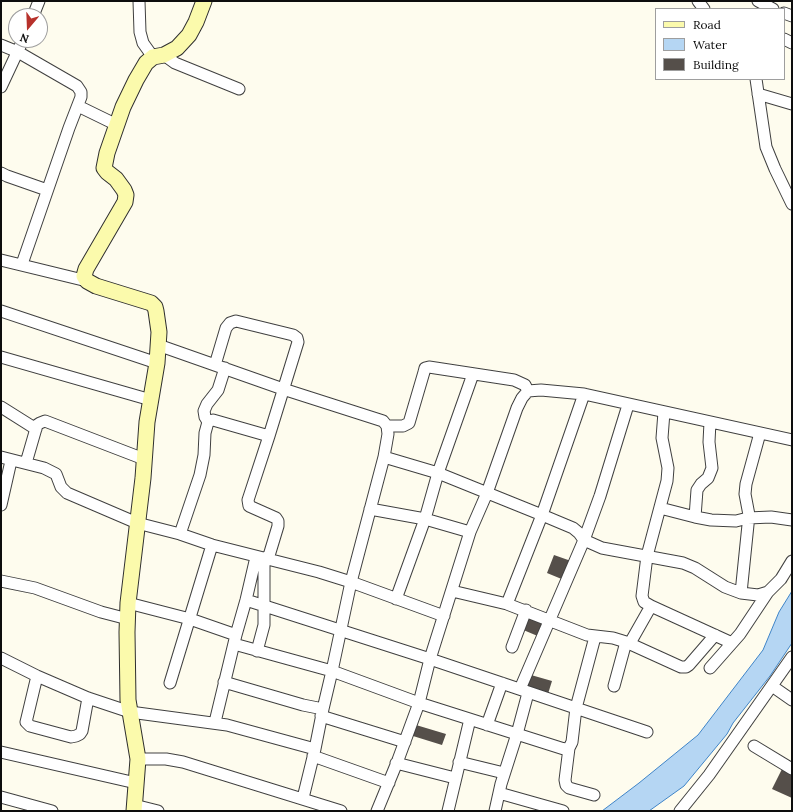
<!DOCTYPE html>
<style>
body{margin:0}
#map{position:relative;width:793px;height:812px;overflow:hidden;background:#fefcee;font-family:Lora,serif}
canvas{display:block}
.frame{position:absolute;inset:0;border:2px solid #0d0d0d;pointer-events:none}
.legend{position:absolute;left:655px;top:8px;width:130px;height:72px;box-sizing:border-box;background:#fff;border:1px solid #9e9e9e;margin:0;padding:5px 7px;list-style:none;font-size:12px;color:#0d0d0d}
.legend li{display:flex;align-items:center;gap:8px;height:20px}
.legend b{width:20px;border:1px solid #9e9e9e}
.north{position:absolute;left:8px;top:8px;width:40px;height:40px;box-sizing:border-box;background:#fff;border:1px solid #9e9e9e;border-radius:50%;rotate:199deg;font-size:11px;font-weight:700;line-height:16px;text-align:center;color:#0d0d0d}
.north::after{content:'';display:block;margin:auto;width:14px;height:18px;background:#b7312b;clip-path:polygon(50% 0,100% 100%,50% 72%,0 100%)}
</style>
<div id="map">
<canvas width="793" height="812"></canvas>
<div class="frame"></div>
<ul class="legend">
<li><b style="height:5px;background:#fbfaac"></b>Road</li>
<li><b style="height:11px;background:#b5d6f3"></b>Water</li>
<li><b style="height:11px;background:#554f4a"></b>Building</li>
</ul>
<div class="north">N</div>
</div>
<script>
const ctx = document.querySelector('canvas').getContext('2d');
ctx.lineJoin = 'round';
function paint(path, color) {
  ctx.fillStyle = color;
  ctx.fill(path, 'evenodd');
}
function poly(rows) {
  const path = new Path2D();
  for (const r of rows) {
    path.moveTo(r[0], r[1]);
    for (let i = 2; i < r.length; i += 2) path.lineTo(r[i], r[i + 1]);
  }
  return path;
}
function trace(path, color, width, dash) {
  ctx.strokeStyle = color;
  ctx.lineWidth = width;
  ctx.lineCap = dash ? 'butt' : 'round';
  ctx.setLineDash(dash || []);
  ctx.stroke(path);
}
const water = poly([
 [792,591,792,643,770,676,733,723,727,734,684,786,649,811,602,811,639,783,698,735,763,650,779,612,792,591]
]);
paint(water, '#b5d6f3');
trace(water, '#3f84c7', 1);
paint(poly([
 [554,555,571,561,564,580,547,573],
 [527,616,545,624,540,637,521,629],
 [531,675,552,681,547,697,526,690],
 [416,725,446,734,442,745,413,736],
 [783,767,792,772,792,798,772,789]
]), '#554f4a');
const street = poly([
 [139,1,140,32,143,43,153,57],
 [698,1,704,9],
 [758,1,773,9],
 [784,13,792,16],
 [33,16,39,1],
 [784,39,792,43],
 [1,45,18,52,77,86,81,92,81,97,69,128,22,264],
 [164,55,175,63,239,89],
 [756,79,766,147,775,169,792,204],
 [1,87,23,40],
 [758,94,792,104],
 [78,106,117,125],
 [1,173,7,176,47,190],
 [1,260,87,281],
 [1,311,157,363],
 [158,345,283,389,383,421,387,426,388,434,384,457,438,473,542,515,573,528,579,533,584,540,602,548,683,563,695,568,725,587,741,593,758,595,768,592,781,579,792,561],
 [1,357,151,400],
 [215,365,226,328,230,323,236,321,293,335,297,338,298,342,269,436,248,500,249,506,276,518,278,521,278,526,268,559],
 [1,407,36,429],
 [664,412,662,438,668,468,667,481,647,556,642,596,644,602,651,606,732,643],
 [208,422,205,417,204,411,207,404,218,390,225,368],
 [387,426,403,426,409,423,424,372,425,368,429,367,514,380,525,385,528,391],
 [1,457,44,468,56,474,61,487,67,493,137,523,180,534,212,545,319,572,351,582,444,616],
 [26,463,37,425,40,423,45,421,144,459],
 [1,505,11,461],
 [660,508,695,517,711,520,736,521,748,518,771,517,792,520],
 [370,509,425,519,470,532],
 [695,517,697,490,701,484,708,478,712,468,709,442,710,422],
 [180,534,200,475,204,455,205,433,208,422,213,420,269,436],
 [1,581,35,588,101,612,128,619],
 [452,591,507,604,587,635,613,638,626,642,681,667,686,667,689,665,715,635],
 [741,593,749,515,745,494,746,484,760,433],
 [396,599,425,519,438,473,473,374],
 [246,600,430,659,647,732],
 [128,603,190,619,236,635],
 [507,604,542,515,584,394],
 [630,643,651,606],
 [234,644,332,671,419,703,564,749,569,748,572,742,576,708,595,637],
 [512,647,526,610],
 [257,651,264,625,264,558],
 [1,658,37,676,88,698,130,712,227,725,315,749],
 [710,668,740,634,768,592],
 [37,676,27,718,26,722,30,726,71,737,76,736,80,734,82,731,88,698],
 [224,682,303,705,323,709],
 [170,683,212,545],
 [614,686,626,642],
 [772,686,792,700],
 [520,689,584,540,600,496,628,405],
 [321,716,405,742],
 [215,722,236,635,246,600,256,557],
 [487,725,502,683],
 [754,746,792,769],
 [569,748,565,780,566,785,569,788,594,795],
 [1,752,136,783],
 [313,756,389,783],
 [138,759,166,759,183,762,341,811],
 [459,762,504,773],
 [396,763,455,778],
 [499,793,563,811],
 [1,797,52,811],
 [303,798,315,749,323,709,332,671,351,582,384,457],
 [134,805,158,811],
 [377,811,398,760,419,703,430,659,470,532,487,493,517,408,522,398,528,391,541,390,584,394,792,440],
 [448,811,470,719],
 [495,811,501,784,517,734,528,693],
 [680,811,709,775,792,657]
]);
const secondary = poly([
 [134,811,138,759,128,700,127,632,128,603,143,478,147,422,157,363,159,332,156,311,155,307,151,303,96,286,87,281,84,276,86,269,125,202,126,195,124,190,116,179,107,172,104,168,107,153,123,107,136,80,146,63,153,57,164,55,177,48,189,35,196,22,204,1]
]);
trace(street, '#404040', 13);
trace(secondary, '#2f2f2f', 17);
trace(street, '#fff', 11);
trace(secondary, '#fbfaac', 15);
</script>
